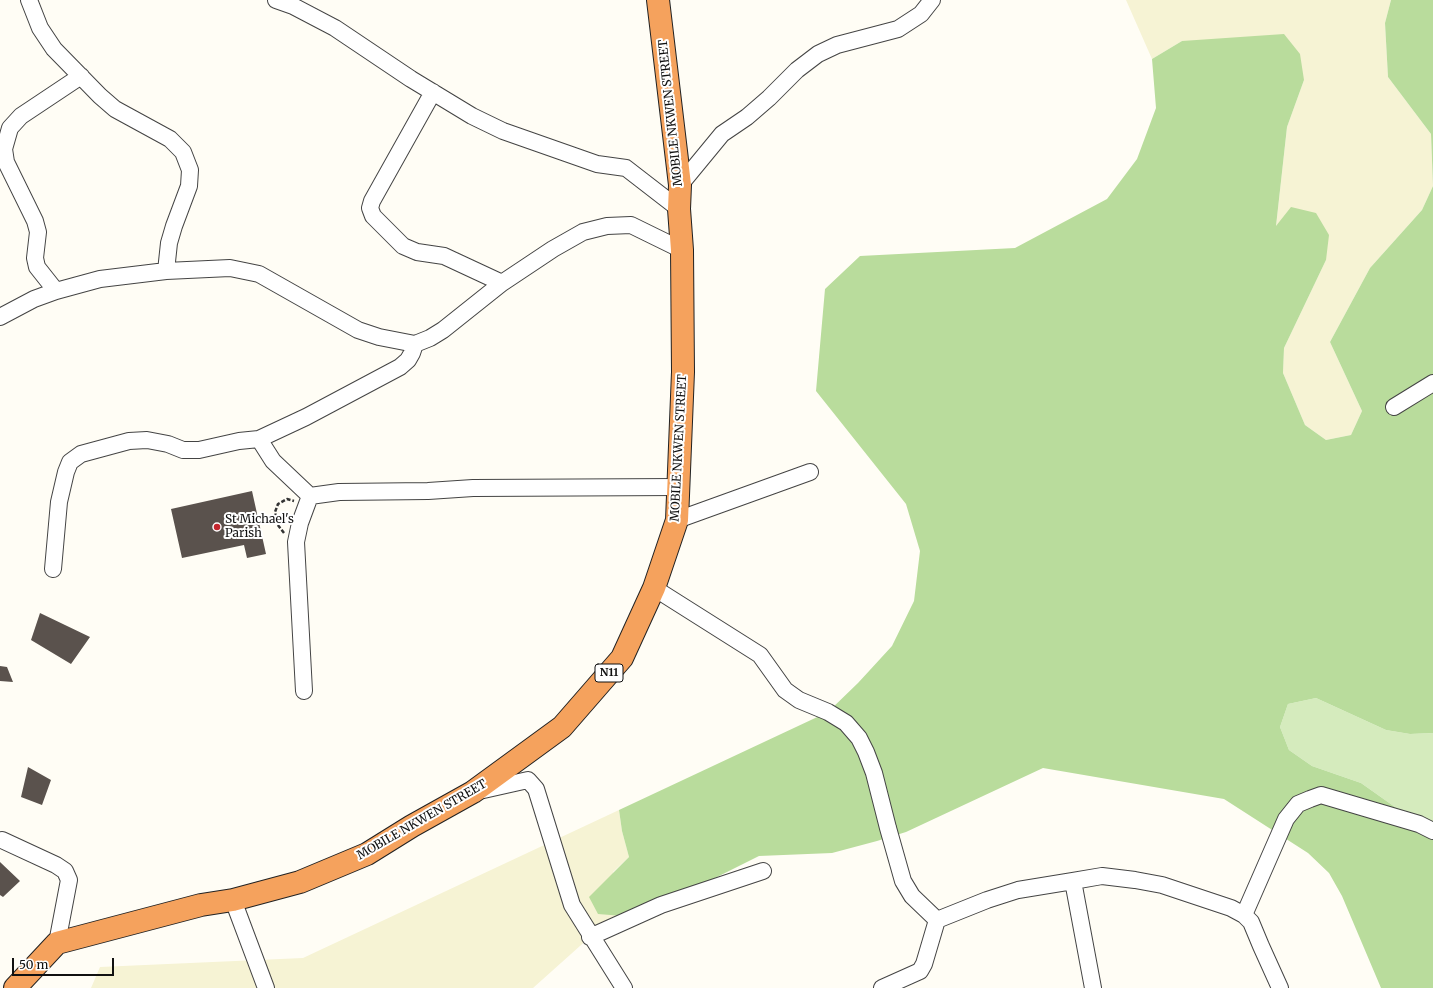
<!DOCTYPE html>
<style>
body{margin:0}
#map{position:relative;width:1433px;height:988px;overflow:hidden;background:#fffdf5;font-family:Merriweather,serif}
canvas{display:block}
.scale{position:absolute;left:12px;top:958px;width:102px;height:18px;box-sizing:border-box;border:2px solid #111;border-top:0;padding-left:5px;font-size:12px;line-height:14px;white-space:nowrap;color:#111;-webkit-text-stroke:3px #fff;paint-order:stroke}
</style>
<div id="map">
<canvas width="1433" height="988"></canvas>
<div class="scale">50 m</div>
</div>
<script>
const ctx = document.querySelector('canvas').getContext('2d');
ctx.lineJoin = 'round';
function paint(path, color) {
  ctx.fillStyle = color;
  ctx.fill(path, 'evenodd');
}
function poly(rows) {
  const path = new Path2D();
  for (const r of rows) {
    path.moveTo(r[0], r[1]);
    for (let i = 2; i < r.length; i += 2) path.lineTo(r[i], r[i + 1]);
  }
  return path;
}
function trace(path, color, width, dash) {
  ctx.strokeStyle = color;
  ctx.lineWidth = width;
  ctx.lineCap = dash ? 'butt' : 'round';
  ctx.setLineDash(dash || []);
  ctx.stroke(path);
}
function label(font, color, halo, rows, align = 'center') {
  ctx.font = font + ' Merriweather,serif';
  ctx.lineWidth = 4;
  ctx.setLineDash([]);
  ctx.textBaseline = 'middle';
  ctx.strokeStyle = halo;
  ctx.fillStyle = color;
  for (const [text, x, y, turn = 0] of rows) {
    ctx.save();
    ctx.translate(x, y);
    ctx.rotate((+turn || 0) * Math.PI / 180);
    ctx.textAlign = isNaN(turn) ? turn : align;
    if (halo) ctx.strokeText(text, 0, 0);
    ctx.fillText(text, 0, 0);
    ctx.restore();
  }
}
paint(poly([
 [1126,0,1391,0,1385,23,1388,77,1431,134,1433,186,1422,210,1370,268,1330,342,1362,411,1351,435,1326,440,1305,425,1283,373,1284,348,1326,260,1276,226,1287,127,1304,80,1182,41,1152,59],
 [619,810,622,831,629,857,613,872,635,917,590,937,533,988,91,988,100,967,303,958]
]), '#f6f3d4');
paint(poly([
 [1316,698,1386,730,1410,734,1433,733,1433,827,1419,824,1361,783,1312,766,1289,750,1280,727,1288,704]
]), '#d5ebbd');
paint(poly([
 [1391,0,1433,0,1433,733,1410,734,1386,730,1316,698,1288,704,1280,727,1289,750,1312,766,1361,783,1419,824,1433,827,1433,988,1381,988,1342,896,1329,873,1308,853,1224,799,1043,768,906,832,877,841,832,853,759,856,661,905,635,917,598,914,589,897,629,857,622,831,619,810,828,712,858,683,892,646,914,601,920,551,906,504,816,391,825,289,860,256,1015,248,1107,199,1137,159,1156,108,1152,59,1182,41,1284,34,1300,54,1304,80,1287,127,1276,226,1291,207,1316,213,1329,235,1326,260,1284,348,1283,373,1305,425,1326,440,1351,435,1362,411,1330,342,1370,268,1422,210,1433,186,1431,134,1388,77,1385,23]
]), '#b9dc9c');
paint(poly([
 [252,491,266,554,247,558,244,545,182,558,171,509],
 [40,613,90,637,71,664,31,640],
 [0,666,7,667,13,682,0,681],
 [28,767,51,780,42,805,21,797],
 [0,862,20,881,3,897,0,895]
]), '#5a524d');
const minor = poly([
 [29,0,40,28,54,49,100,96,115,109,170,139,183,152,190,170,189,186,174,226,169,243,166,271],
 [276,0,293,6,335,28,411,79,472,116,503,131,597,164,626,168,679,209],
 [433,92,372,201,370,208,373,216,403,246,417,252,444,256,502,283],
 [680,185,722,134,747,117,769,98,797,70,818,54,837,45,898,29,921,14,932,0],
 [56,291,37,267,35,258,38,232,35,221,6,162,4,149,10,128,21,116,81,76],
 [0,317,34,299,56,291,100,279,166,271,230,268,259,274,358,330,379,337,415,344,430,338,443,330,502,283,553,249,583,232,607,226,631,225,682,250],
 [1394,407,1433,383],
 [259,439,273,461,310,496],
 [677,520,810,472],
 [53,569,59,502,66,472,70,462,81,454,129,441,147,440,168,444,183,450,199,450,239,441,259,439,306,417,400,367,408,360,412,353,415,344],
 [654,588,760,655,785,690,799,700,828,712,846,723,859,738,866,752,874,773,888,828,903,881,912,896,937,920],
 [304,691,296,542,300,523,310,496,339,492,428,491,473,488,679,487],
 [479,791,528,780,536,789,572,905,624,988],
 [2,840,56,865,65,871,69,880,57,943],
 [1073,881,1093,988],
 [233,900,266,988],
 [1244,915,1286,819,1298,804,1310,799,1321,795,1419,824,1433,831],
 [937,920,987,900,1018,890,1073,881,1102,876,1135,880,1162,885,1231,908,1244,915,1251,922,1261,946,1280,988],
 [590,937,661,905,763,871],
 [882,988,920,971,924,964,937,920]
]);
const highway = poly([
 [15,988,57,943,201,905,233,900,300,882,367,854,412,826,473,792,562,727,622,658,654,588,677,520,683,372,682,250,679,209,680,185,658,0]
]);
trace(minor, '#444', 18);
trace(highway, '#222', 24);
trace(poly([
 [284,533,277,524,275,512,278,504,287,499,294,501]
]), '#333', 2.5, [4, 2]);
trace(minor, '#fff', 16);
trace(highway, '#f5a25d', 22);
for (const [x, y, r, color] of [
 [217,527,4,"#c4262e"]
]) {
  const dot = new Path2D();
  dot.arc(x, y, r, 0, 2 * Math.PI);
  ctx.fillStyle = color;
  ctx.fill(dot);
  trace(dot, '#fff', 1.5);
}
for (const [x, y, w] of [
 [609,673,28]
]) {
  const box = new Path2D();
  box.roundRect(x - w / 2, y - 9, w, 18, 3);
  ctx.fillStyle = '#fff';
  ctx.fill(box);
  trace(box, '#111', 1);
}
label('bold 11px', '#111', null, [
 ["N11",609,673]
]);
label('12px', '#111', '#fff', [
 ["MOBILE NKWEN STREET",671,113,-96],
 ["MOBILE NKWEN STREET",679,448,-87],
 ["MOBILE NKWEN STREET",422,820,-30]
]);
label('12px', '#111', '#fff', [
 ["St Michael's",225,520],
 ["Parish",225,534]
], 'left');
</script>
